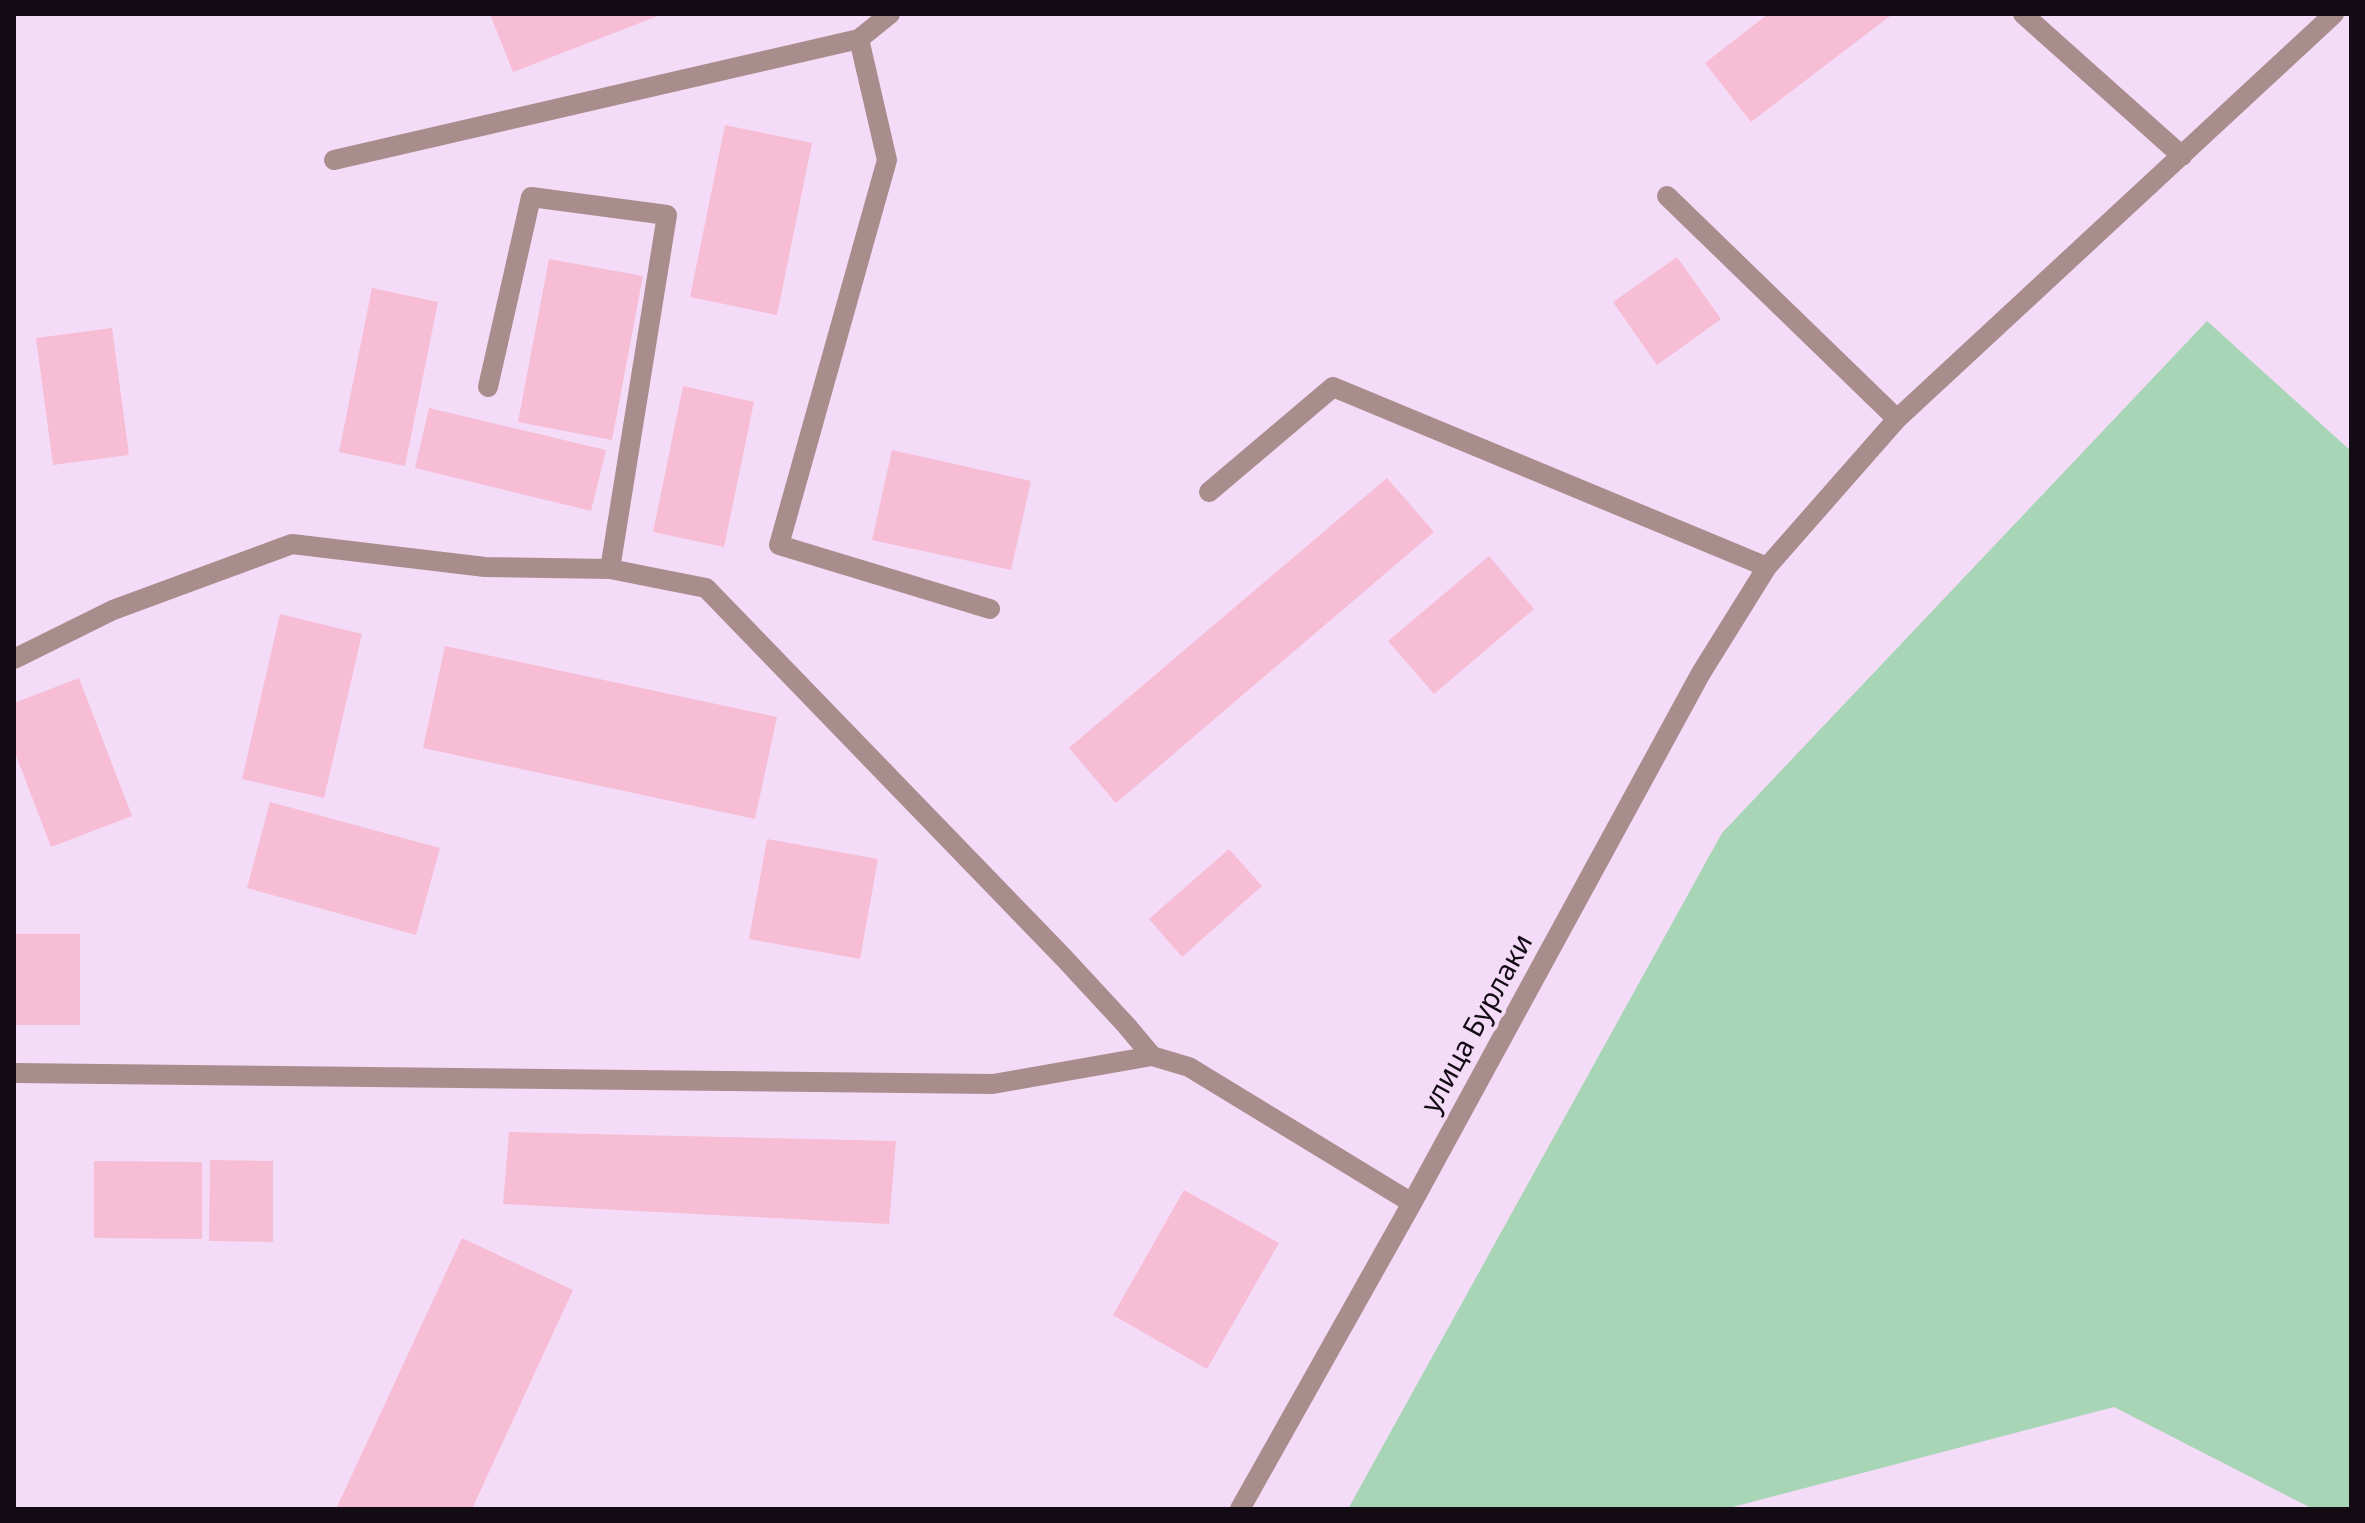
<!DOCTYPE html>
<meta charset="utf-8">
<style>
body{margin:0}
#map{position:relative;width:2365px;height:1523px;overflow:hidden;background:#f4dcf8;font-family:"Noto Sans",sans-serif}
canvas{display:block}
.frame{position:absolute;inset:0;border:16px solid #130b14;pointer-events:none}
</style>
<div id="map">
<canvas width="2365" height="1523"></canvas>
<div class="frame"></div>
</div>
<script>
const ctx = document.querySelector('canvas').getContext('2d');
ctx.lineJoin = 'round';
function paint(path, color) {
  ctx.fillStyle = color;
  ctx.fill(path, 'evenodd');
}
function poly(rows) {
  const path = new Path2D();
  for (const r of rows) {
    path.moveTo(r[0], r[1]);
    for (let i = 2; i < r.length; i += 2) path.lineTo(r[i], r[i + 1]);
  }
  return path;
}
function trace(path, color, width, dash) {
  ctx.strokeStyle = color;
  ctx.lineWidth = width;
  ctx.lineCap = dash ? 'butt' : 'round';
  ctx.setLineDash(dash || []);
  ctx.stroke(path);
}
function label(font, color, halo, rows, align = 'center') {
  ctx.font = font + ' "Noto Sans",sans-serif';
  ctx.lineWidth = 8;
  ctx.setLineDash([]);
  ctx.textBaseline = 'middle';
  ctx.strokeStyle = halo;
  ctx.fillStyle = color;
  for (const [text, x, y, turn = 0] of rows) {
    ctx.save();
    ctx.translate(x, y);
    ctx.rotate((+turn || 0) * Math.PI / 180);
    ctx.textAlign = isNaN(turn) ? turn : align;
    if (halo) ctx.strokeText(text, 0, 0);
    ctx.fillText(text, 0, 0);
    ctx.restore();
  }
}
paint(poly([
 [2207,321,2351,451,2351,1509,2313,1509,2114,1407,1725,1509,1348,1509,1722,833]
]), '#a7d5b5');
paint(poly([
 [490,14,663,14,513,72],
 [1768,14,1888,14,1890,16,1751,122,1705,63],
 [725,125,812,143,777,315,690,297],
 [1677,257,1721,319,1657,365,1613,302],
 [549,259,643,276,612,440,518,422],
 [372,288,438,302,405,466,339,452],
 [112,328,129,455,53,465,36,338],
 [683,386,754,402,724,547,653,532],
 [429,408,606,450,591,511,415,468],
 [892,450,1031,481,1011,570,872,540],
 [1387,478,1434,532,1116,803,1069,748],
 [1489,556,1534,609,1434,694,1388,641],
 [280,614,362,634,324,798,242,779],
 [445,646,777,717,755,819,423,748],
 [79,678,132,816,51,847,14,750,14,703],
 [270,802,440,848,416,935,247,888],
 [767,839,878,859,860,959,749,939],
 [1229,849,1262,886,1182,957,1149,919],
 [14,934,80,934,80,1025,14,1025],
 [509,1132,896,1141,889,1224,503,1204],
 [210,1160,273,1161,273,1242,209,1241],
 [94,1161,202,1162,202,1239,94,1238],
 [1184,1190,1279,1243,1207,1369,1113,1315],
 [462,1238,573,1290,472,1509,336,1509]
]), '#f6bdd5');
trace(poly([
 [2023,14,2182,156],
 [859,39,887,160,779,545,990,609],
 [334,160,859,39,890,14],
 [1667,196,1897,419],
 [488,387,531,197,667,215,610,569],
 [1209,492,1333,387,1767,567],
 [14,659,113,610,292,544,485,567,610,569,706,588,1064,958,1126,1025,1152,1056],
 [14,1073,993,1084,1152,1056,1189,1067,1412,1203],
 [1240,1509,1412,1203,1701,673,1767,567,1897,419,2334,14]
]), '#a98d8d', 20);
label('28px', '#130b14', '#f4dcf8', [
 ["улица Бурлаки",1478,1024,-61]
]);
</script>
